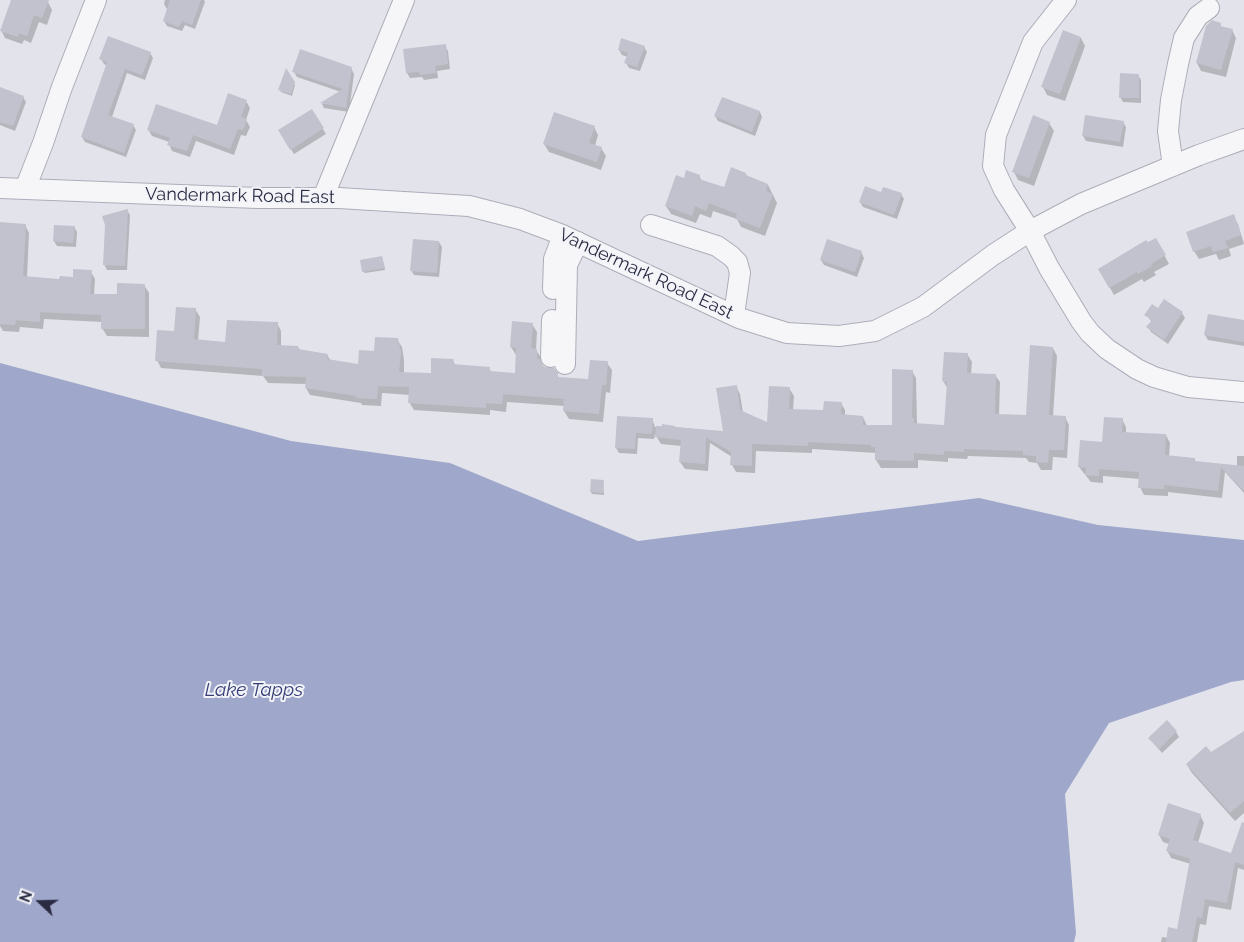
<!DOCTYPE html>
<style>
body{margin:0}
#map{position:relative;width:1244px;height:942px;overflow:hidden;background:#e3e4eb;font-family:Raleway,sans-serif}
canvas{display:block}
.north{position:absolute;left:15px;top:877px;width:50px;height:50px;-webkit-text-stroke:4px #f3f4f8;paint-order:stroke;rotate:291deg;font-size:14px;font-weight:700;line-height:20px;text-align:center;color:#2b2c44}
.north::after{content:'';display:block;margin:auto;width:18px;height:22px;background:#2b2c44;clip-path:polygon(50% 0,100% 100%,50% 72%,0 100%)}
</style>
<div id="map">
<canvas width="1244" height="942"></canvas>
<div class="north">N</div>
</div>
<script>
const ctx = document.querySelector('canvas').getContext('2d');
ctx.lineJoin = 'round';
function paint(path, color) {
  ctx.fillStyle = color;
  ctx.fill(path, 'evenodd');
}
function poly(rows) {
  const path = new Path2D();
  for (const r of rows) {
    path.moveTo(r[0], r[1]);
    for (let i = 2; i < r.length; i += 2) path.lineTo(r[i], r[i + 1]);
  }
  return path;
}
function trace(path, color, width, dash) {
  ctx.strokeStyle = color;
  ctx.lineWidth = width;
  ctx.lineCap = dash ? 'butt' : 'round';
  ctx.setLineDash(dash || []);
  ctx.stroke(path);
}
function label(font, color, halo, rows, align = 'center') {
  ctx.font = font + ' Raleway,sans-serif';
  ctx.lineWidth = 4;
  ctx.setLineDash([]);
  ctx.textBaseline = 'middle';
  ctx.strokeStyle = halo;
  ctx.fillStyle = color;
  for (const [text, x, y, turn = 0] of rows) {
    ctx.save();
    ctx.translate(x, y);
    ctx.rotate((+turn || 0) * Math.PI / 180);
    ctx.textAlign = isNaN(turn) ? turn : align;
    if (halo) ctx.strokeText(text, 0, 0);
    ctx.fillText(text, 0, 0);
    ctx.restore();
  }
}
paint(poly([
 [0,363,291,441,450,463,638,541,979,498,1098,525,1244,540,1244,680,1231,682,1109,723,1065,794,1076,933,1074,942,0,942]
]), '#9fa7ca');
paint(poly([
 [12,0,43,0,48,2,52,10,47,25,39,22,31,43,24,40,22,44,5,38,1,30],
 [165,0,204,0,205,2,195,29,185,25,182,31,167,26,164,21,167,9,164,4],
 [1220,24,1222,28,1232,30,1236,38,1226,77,1201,71,1197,63],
 [1063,32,1081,38,1085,46,1065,101,1047,95,1043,87],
 [445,46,448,51,450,69,437,71,438,78,424,80,422,77,410,78,407,73,405,50],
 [644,47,647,52,640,71,629,68,626,63,628,57,622,55,619,50],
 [150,53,153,58,145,80,127,73,112,117,133,125,136,130,126,157,85,142,82,137,107,66,104,64,101,59],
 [351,68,354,74,349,112,324,108,322,104,341,92,297,77,294,72],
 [286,70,295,85,292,96,281,92,280,90],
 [1138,75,1141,80,1141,103,1123,102,1120,97],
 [0,88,23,97,26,102,15,131,0,125],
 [246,101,250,108,246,120,250,127,246,136,241,135,234,155,196,141,190,157,172,151,169,144,169,142,152,136,148,129,217,127],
 [311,110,326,134,294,154,279,130],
 [760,112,762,117,755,136,718,121,715,116],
 [1123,122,1126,127,1123,147,1086,141,1083,136],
 [1049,123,1054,131,1034,186,1018,180,1014,172],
 [594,127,598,135,595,146,601,148,606,156,601,170,549,152,544,144],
 [746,174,748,178,768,185,777,203,765,236,741,227,737,219,713,211,711,218,700,214,696,223,671,214,666,206,684,179,699,176,702,181,724,189],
 [882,193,901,194,904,199,897,219,863,207,860,202],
 [127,210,130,215,127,270,107,270,104,264],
 [1233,216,1238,224,1244,244,1229,249,1231,256,1219,260,1216,254,1199,259,1194,251],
 [25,225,29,233,27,278,60,281,91,272,95,279,94,295,118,295,144,285,149,293,149,337,107,336,102,328,102,322,44,319,43,329,20,327,19,332,3,331,0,326,0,236],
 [74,227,77,232,76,247,57,246,54,241],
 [1156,239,1169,264,1154,272,1156,275,1144,282,1142,279,1114,295,1100,270],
 [439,242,442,247,439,277,414,275,411,270],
 [861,252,864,258,857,277,824,265,821,260],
 [382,257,385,270,365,273,363,271],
 [195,309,200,317,198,341,226,343,277,323,281,331,281,346,298,347,300,350,327,355,331,361,359,366,375,352,397,339,402,347,404,360,404,373,432,375,453,361,456,366,489,368,492,373,516,374,516,355,511,347,532,324,537,332,536,350,541,358,541,363,545,368,557,374,559,378,590,381,607,363,612,370,610,393,606,392,603,422,569,419,564,411,565,406,507,402,506,412,490,410,490,415,414,410,409,402,410,395,382,393,381,406,362,405,361,403,310,395,306,388,306,384,268,383,263,376,161,368,157,360,176,333],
 [1159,310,1182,313,1185,318,1168,344,1151,332,1148,327,1152,322,1146,315],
 [1244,321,1244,346,1208,340,1205,335],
 [1053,348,1057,356,1053,416,1065,417,1069,425,1067,458,1053,457,1052,470,1041,470,1037,463,1029,462,1026,458,968,456,967,459,948,458,948,462,918,460,918,468,881,468,876,460,876,453,812,449,812,453,756,451,755,473,736,472,732,465,732,457,710,443,708,471,685,469,680,462,681,446,661,444,655,434,654,439,638,438,637,454,619,453,616,448,652,419,655,427,674,427,724,432,736,386,740,394,743,413,768,424,789,388,794,396,793,410,824,411,841,403,845,410,845,416,863,417,867,426,893,426,912,371,916,378,917,424,945,427,948,389,943,381,967,354,972,362,971,374,995,375,1000,382,999,416,1027,417],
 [1122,419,1126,427,1126,433,1166,435,1170,443,1169,457,1194,459,1196,462,1237,466,1237,456,1244,456,1244,493,1225,472,1222,498,1168,492,1168,496,1144,495,1140,487,1140,479,1103,476,1103,483,1091,482,1079,467,1104,443],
 [603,481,604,495,592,494,591,492],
 [1176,732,1179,737,1162,753,1150,739],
 [1244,733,1244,813,1235,821,1192,773,1187,765,1210,753],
 [1200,815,1204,823,1198,843,1232,854,1244,847,1244,870,1238,868,1231,910,1209,906,1206,925,1200,924,1197,942,1161,942,1162,937,1168,938,1178,930,1191,864,1171,858,1167,850,1169,844,1163,842,1159,835]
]), '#0003');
paint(poly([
 [11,0,49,0,42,18,34,15,27,36,19,33,18,37,0,31],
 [170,0,201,0,192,25,182,21,179,27,163,21],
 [1212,20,1221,23,1220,26,1233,29,1221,70,1196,63,1206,26],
 [1063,30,1081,37,1060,94,1041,87],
 [108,36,151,52,142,75,125,69,108,115,134,124,124,153,81,137,107,62,99,59],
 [621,38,645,46,637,67,624,63,628,53,618,50],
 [446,44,448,64,435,66,436,73,420,75,419,72,406,73,403,49],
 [300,49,352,67,346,108,320,103,343,89,292,72],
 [286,68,295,82,291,94,278,90],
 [1120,73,1139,74,1139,98,1119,98],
 [0,87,24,96,13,126,0,122],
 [228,93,247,100,241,117,247,119,243,130,238,129,230,149,193,135,187,151,167,145,170,138,147,130,156,104,217,125],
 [722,97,760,111,752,132,714,116],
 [312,109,324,128,290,150,278,130],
 [554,112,595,126,589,143,602,147,597,162,543,144],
 [1033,115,1050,122,1029,178,1012,172],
 [1085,115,1124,121,1120,142,1082,136],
 [731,167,746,173,746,175,768,184,766,191,773,194,760,228,735,219,737,214,709,203,706,211,695,206,692,216,665,206,676,175,684,178,686,170,700,175,699,179,724,187],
 [865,186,881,192,883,187,902,193,894,215,859,202],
 [128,209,125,266,103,265,105,225,102,216],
 [1234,214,1241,235,1225,241,1228,248,1213,252,1211,246,1193,252,1186,232],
 [0,222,26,224,23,276,59,279,60,276,73,277,73,269,92,270,90,294,117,294,117,283,145,284,145,329,101,329,101,315,40,312,40,322,16,320,15,325,0,324],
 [54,225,75,226,73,243,53,241],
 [1156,238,1166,255,1151,264,1152,266,1138,274,1137,272,1109,288,1098,269,1146,240,1148,242],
 [413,239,439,241,437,273,410,271],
 [827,239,862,251,855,272,820,260],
 [382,256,385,268,362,272,360,260],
 [1164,299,1183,312,1164,340,1146,327,1152,320,1144,315,1152,304,1158,308],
 [176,307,196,308,194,339,225,342,227,320,278,322,277,345,298,346,298,349,328,354,327,359,358,364,359,350,374,351,375,337,398,338,401,352,399,372,431,373,431,358,454,359,453,364,490,367,490,371,515,373,516,348,510,347,512,321,533,323,531,348,537,349,537,359,540,359,544,367,554,368,558,373,558,377,588,379,590,360,608,361,606,385,602,385,599,414,563,411,564,399,503,394,502,404,486,403,486,408,408,403,409,387,378,386,377,399,356,398,357,396,305,388,306,377,262,376,262,369,155,361,157,330,174,331],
 [1208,314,1244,320,1244,342,1204,335],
 [1030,345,1053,347,1049,415,1066,416,1064,450,1049,450,1048,463,1036,462,1036,456,1023,455,1023,451,964,449,964,452,944,451,944,455,914,453,914,461,875,460,875,447,871,447,871,445,808,442,808,446,752,444,752,466,730,465,731,452,706,437,705,464,679,462,681,440,655,437,656,426,662,426,662,424,675,426,675,427,723,431,716,388,737,385,740,410,767,422,769,386,790,387,789,409,823,410,824,401,842,402,841,414,863,416,863,425,892,425,892,369,913,370,912,418,914,418,914,423,944,425,947,382,942,381,944,352,968,353,967,373,996,374,995,414,1026,415],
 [617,416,653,418,652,434,636,433,635,449,615,448],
 [1104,417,1123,418,1122,432,1166,434,1165,455,1195,458,1195,461,1244,466,1244,491,1221,467,1218,491,1164,485,1164,489,1138,488,1139,472,1099,469,1099,476,1085,475,1086,468,1078,467,1080,440,1102,442],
 [591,479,604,480,603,493,590,492],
 [1167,720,1177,731,1159,749,1148,738],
 [1244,731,1244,801,1230,813,1186,764,1206,746,1211,752],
 [1168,803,1201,814,1193,840,1231,853,1242,822,1244,823,1244,865,1235,862,1227,903,1205,899,1202,918,1197,917,1192,942,1166,942,1168,927,1177,929,1190,859,1166,851,1170,839,1158,835]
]), '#c1c2ce');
const minor = poly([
 [1066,0,1033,42,996,135,993,166,1004,190,1030,231,1049,268,1081,321,1090,333,1107,349,1137,369,1154,377,1188,387,1244,392],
 [1173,166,1168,131,1171,100,1178,64,1184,38,1198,16,1209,8],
 [0,188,257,198,339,198,469,206,520,219,560,234,739,318,787,333,839,336,875,331,923,307,993,255,1030,231,1081,204,1199,155,1244,139],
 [25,189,43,143,62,87,96,0],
 [323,198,404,0],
 [651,225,717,246,731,256,737,262,740,273,734,315],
 [553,289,554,259,563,235],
 [551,357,552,320],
 [565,364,567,265,578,242]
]);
trace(minor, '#acadb9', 22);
trace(minor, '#f6f6f9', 20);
label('18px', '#2b2c44', '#f3f4f8', [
 ["Vandermark Road East",240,196,1],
 ["Vandermark Road East",646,274,25]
]);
label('italic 19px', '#353e77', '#f3f4f8', [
 ["Lake Tapps",254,690]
]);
</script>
